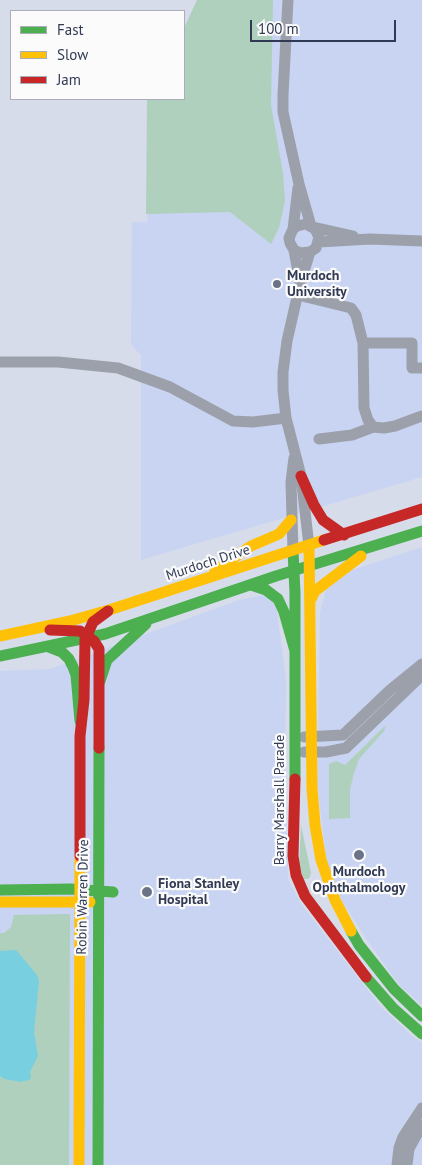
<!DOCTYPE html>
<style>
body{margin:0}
#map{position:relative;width:422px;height:1165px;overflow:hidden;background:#d7dceb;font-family:"PT Sans",sans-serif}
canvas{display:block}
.legend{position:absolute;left:10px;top:10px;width:175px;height:90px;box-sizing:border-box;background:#fbfbfb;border:1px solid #aaaeb8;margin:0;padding:6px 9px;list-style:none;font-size:15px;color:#313a54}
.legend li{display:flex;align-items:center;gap:10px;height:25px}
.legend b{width:25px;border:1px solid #aaaeb8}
.scale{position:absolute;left:250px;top:20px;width:146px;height:22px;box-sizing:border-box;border:2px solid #313a54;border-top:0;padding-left:6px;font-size:15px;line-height:18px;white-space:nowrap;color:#313a54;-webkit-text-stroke:4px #fbfbfb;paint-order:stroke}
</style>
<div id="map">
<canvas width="422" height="1165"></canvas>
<ul class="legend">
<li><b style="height:6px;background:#4caf50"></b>Fast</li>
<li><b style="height:6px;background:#ffc107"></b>Slow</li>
<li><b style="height:6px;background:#c62828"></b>Jam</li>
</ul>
<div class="scale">100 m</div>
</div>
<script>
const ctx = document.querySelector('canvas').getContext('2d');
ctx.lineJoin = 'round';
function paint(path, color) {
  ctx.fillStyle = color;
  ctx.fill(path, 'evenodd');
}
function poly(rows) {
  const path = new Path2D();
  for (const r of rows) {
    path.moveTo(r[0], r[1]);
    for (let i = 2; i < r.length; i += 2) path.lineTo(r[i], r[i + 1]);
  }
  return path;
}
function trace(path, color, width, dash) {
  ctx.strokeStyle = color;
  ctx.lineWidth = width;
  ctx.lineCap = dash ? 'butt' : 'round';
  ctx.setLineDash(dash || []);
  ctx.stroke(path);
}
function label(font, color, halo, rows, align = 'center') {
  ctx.font = font + ' "PT Sans",sans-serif';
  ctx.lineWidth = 4.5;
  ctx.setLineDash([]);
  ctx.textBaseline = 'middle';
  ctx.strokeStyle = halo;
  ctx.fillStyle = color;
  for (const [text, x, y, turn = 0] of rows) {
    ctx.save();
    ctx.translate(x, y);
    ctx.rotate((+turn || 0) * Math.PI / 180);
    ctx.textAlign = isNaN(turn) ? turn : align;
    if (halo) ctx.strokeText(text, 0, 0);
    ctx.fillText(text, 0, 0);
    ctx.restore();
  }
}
paint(poly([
 [203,0,422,0,422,477,141,560,141,355,131,345,132,222,147,222,151,99,184,99],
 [422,547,422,1005,400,986,367,940,343,903,327,864,317,783,320,612,326,590,349,571],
 [263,595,272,599,277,612,286,679,285,775,288,879,301,904,382,1008,411,1035,422,1043,422,1165,0,1165,0,671,50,669,239,600]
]), '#c9d4f2');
paint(poly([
 [197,0,273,0,271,105,283,173,285,201,279,228,271,244,230,212,146,214,147,99,184,99,184,28],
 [386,725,384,731,359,759,354,773,350,789,350,818,329,819,329,764,336,761,345,765],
 [301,825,311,873,310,877,308,879,304,879,299,868],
 [70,914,69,1165,0,1165,0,933,4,933,11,927,14,915]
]), '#afd0bd');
paint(poly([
 [16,950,37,975,39,981,34,1032,38,1056,30,1072,31,1079,21,1082,4,1079,0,1076,0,951]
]), '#78cfe0');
trace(poly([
 [288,0,283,95,283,112,299,184,311,226],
 [298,188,293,229,289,238,290,243,294,250,300,253,310,252],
 [313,227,353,236],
 [293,229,297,226,306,224,315,229,319,237,316,248,310,252,300,284,287,341,283,372,283,390,286,418,301,476,309,546],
 [319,242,370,239,422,241],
 [294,250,300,283],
 [298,295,351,308,356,315,363,343,364,408,368,420,373,427],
 [363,343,412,343,412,368,422,368],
 [0,362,58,362,118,368,170,387,233,421,253,422,286,418],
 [319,439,352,435,373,427,384,428,395,426,422,416],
 [293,551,291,482,294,458],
 [304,737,343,735,390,690,422,664],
 [304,752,326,752,346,748,422,675],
 [397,1165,399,1148,403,1137,422,1108],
 [407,1165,409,1149,422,1125]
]), '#9ca0aa', 11);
trace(poly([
 [293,551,295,593,295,779],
 [251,585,266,590,278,599,284,612,295,651],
 [49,647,62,652,69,659,73,667,76,675,80,721],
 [0,656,105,634,276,576,422,531],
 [100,681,107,660,146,624],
 [0,890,71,889,113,892],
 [351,931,359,945,394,989,422,1016],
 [366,977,393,1008,422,1034],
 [98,1165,99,748]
]), '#4caf50', 11);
trace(poly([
 [309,546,312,788,315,825,321,860,335,900,351,931],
 [215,571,251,546,279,534,291,520],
 [311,599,315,591,361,556],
 [0,636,70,621,109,610,324,540],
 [0,902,90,902],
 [79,1165,80,856]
]), '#ffc107', 11);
trace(poly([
 [301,476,314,505,323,520,344,535],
 [324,540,422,509],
 [50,630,80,631,94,641,99,649,99,748],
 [295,779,293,856,296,875,305,896,366,977],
 [80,856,80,736,84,700,85,640,93,622,108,611]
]), '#c62828', 11);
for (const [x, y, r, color] of [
 [277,284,5,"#6b7389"],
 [359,855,6,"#6b7389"],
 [147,892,6,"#6b7389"]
]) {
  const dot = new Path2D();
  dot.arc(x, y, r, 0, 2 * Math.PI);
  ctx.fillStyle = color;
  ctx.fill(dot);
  trace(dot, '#fbfbfb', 2);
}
label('bold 14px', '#313a54', '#fbfbfb', [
 ["Murdoch",287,276],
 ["University",287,292],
 ["Murdoch",359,872,"center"],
 ["Ophthalmology",359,888,"center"],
 ["Fiona Stanley",158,884],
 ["Hospital",158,900]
], 'left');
label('14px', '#313a54', '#fbfbfb', [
 ["Murdoch Drive",208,563,-18],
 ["Barry Marshall Parade",280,800,-90],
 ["Robin Warren Drive",83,897,-89]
]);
</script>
